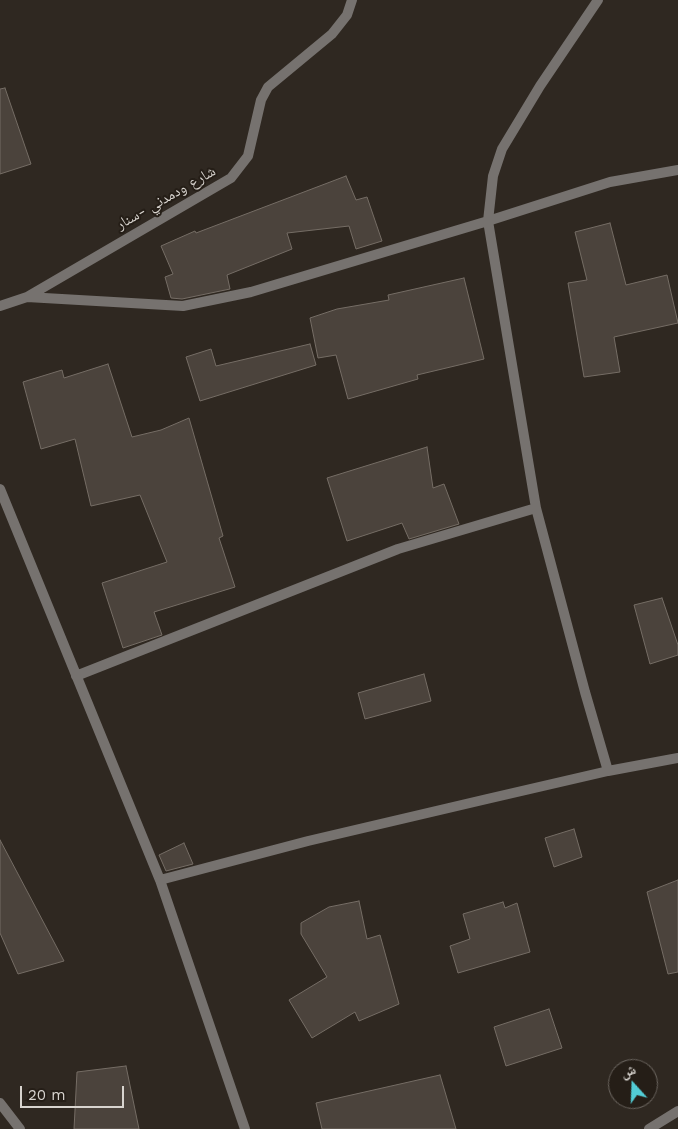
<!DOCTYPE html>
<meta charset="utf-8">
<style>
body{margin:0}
#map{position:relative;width:678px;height:1129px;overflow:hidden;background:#2f2821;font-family:"Work Sans","Noto Naskh Arabic",sans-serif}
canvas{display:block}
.north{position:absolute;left:608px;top:1059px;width:50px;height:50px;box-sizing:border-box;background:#251e17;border:1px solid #6d6761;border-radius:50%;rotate:340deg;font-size:14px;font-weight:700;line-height:20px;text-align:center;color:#d8d4cf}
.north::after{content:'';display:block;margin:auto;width:18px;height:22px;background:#52ccd5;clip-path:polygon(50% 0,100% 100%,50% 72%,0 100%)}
.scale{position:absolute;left:20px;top:1086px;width:104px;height:22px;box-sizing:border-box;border:2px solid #d8d4cf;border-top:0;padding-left:6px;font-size:15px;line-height:18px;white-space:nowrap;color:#d8d4cf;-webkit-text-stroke:4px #251e17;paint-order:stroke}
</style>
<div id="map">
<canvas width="678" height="1129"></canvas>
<div class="north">ش</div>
<div class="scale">20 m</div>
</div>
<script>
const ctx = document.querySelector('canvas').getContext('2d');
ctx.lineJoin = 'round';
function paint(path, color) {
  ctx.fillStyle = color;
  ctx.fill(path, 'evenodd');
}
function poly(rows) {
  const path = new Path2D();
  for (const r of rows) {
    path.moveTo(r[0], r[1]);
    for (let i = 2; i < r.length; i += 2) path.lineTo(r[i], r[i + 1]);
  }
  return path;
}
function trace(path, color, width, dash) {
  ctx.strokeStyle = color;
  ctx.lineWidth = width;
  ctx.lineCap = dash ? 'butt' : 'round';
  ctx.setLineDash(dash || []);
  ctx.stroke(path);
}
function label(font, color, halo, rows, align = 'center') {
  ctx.font = font + ' "Work Sans","Noto Naskh Arabic",sans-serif';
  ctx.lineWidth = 4;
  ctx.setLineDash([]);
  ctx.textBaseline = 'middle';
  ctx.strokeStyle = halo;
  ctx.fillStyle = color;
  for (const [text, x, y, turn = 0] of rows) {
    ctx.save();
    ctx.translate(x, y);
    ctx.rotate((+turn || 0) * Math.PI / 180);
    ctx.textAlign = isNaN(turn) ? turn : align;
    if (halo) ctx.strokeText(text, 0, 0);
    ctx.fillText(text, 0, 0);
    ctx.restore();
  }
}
const building = poly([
 [5,88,31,164,0,174,0,89,5,88],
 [346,176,356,200,367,197,382,241,356,249,349,226,287,233,292,249,227,275,230,289,182,299,171,298,165,277,173,274,161,246,195,231,196,233,346,176],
 [610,223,626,285,667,275,678,323,614,337,620,372,584,377,568,283,587,280,575,232,610,223],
 [464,278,484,359,417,375,418,379,348,399,336,355,318,358,310,318,337,309,389,300,388,295,464,278],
 [310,344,316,365,200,401,186,357,211,349,216,366,310,344],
 [108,364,132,437,161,430,189,418,223,536,219,538,235,587,154,612,162,635,123,648,102,583,167,562,140,495,91,506,75,439,41,449,23,382,62,370,64,378,108,364],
 [427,447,433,488,444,484,459,524,409,539,402,523,347,541,327,478,427,447],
 [662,598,678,645,678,655,650,664,634,605,662,598],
 [424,674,431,701,365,719,358,693,424,674],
 [574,829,582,857,554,867,545,838,574,829],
 [0,840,64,961,18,974,0,933,0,840],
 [184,843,193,864,166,871,159,855,184,843],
 [678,880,678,972,668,974,647,892,678,880],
 [359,901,367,939,380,935,399,1004,359,1021,355,1012,312,1038,289,1000,327,977,301,934,301,923,329,907,359,901],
 [503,902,505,908,517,903,530,952,458,973,450,946,470,939,463,914,503,902],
 [549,1009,562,1048,506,1066,494,1027,549,1009],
 [126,1066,139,1129,74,1129,77,1072,126,1066],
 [440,1075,456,1129,322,1129,316,1103,440,1075]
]);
paint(building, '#4b433c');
trace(building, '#756d65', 1);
trace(poly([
 [598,0,540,86,502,149,493,176,488,221,536,508,585,692,608,771],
 [27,297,183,306,251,292,488,221,610,182,678,170],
 [0,306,27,297,231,178,248,156,261,100,268,87,332,34,347,15,352,0],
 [0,489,160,880,245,1129],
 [76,676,398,549,536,508],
 [160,880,308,841,487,799,608,771,678,758],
 [0,1103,20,1129],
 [649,1129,678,1111]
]), '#76726f', 10);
label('15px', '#d8d4cf', '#251e17', [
 ["شارع ودمدني -سنار",166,198,-30]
]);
</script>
